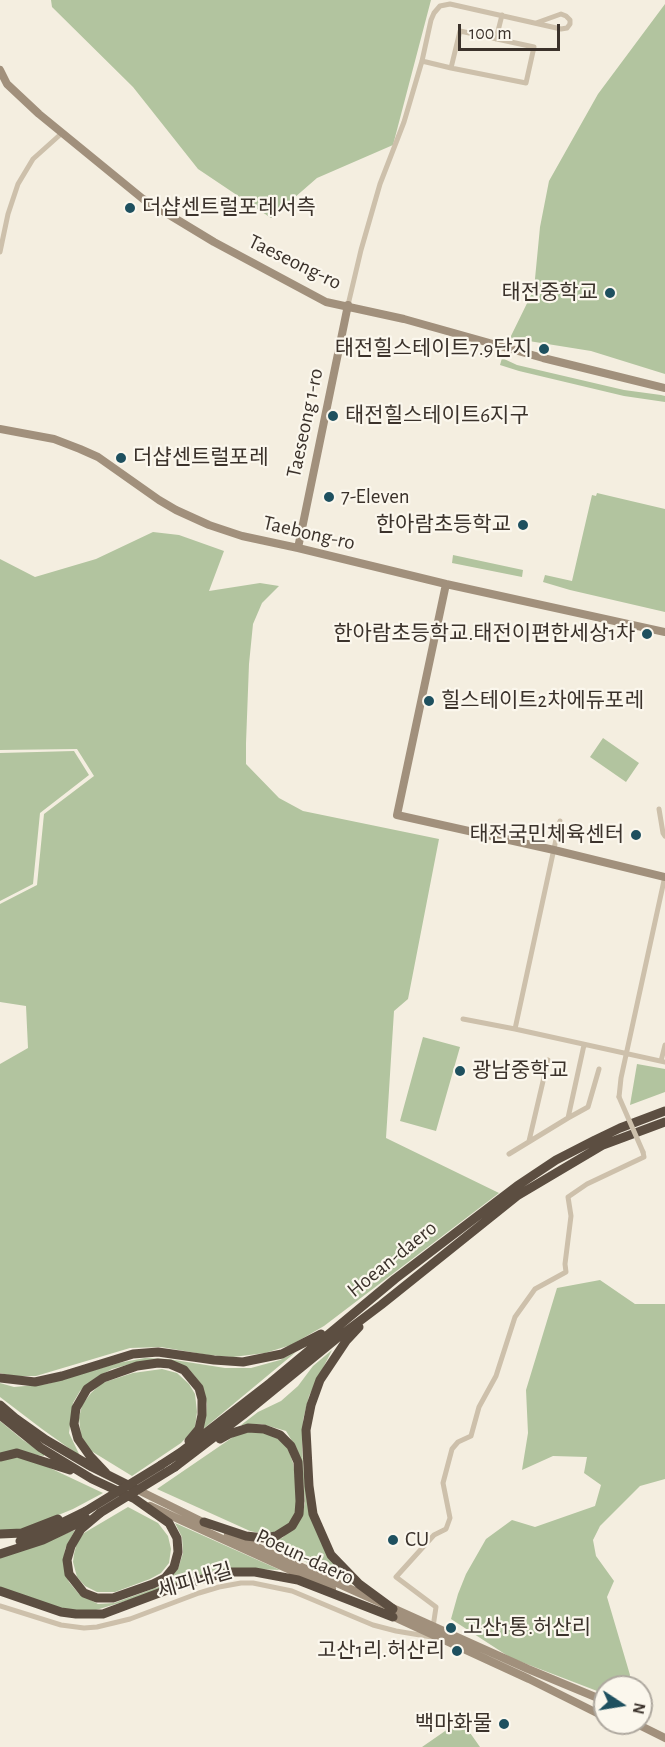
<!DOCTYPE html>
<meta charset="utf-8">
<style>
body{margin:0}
#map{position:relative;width:665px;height:1747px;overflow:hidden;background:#f4eee0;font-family:"Alegreya Sans",sans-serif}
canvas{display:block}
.north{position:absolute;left:593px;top:1675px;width:60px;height:60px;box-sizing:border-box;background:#fbf7ed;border:2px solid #aea89f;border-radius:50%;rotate:102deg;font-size:16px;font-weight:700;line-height:24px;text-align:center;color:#3b322b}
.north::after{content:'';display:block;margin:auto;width:21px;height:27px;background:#1e505f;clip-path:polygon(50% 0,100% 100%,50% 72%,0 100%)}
.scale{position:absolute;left:458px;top:24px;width:102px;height:27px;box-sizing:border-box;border:3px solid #3b322b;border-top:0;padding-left:8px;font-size:18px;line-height:21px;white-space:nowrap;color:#3b322b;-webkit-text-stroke:4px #fbf7ed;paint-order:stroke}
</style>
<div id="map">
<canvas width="665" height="1747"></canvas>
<div class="north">N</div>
<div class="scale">100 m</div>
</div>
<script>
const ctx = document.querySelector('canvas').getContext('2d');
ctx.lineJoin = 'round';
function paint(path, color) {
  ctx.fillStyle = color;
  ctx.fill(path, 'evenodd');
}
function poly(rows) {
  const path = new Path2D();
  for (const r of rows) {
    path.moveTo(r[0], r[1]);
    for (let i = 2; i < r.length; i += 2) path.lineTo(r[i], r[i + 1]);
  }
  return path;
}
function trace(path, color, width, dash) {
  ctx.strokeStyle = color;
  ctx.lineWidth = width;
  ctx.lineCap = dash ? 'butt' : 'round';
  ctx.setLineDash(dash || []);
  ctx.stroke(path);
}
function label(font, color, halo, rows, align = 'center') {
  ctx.font = font + ' "Alegreya Sans","Noto Sans KR",sans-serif';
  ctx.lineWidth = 4.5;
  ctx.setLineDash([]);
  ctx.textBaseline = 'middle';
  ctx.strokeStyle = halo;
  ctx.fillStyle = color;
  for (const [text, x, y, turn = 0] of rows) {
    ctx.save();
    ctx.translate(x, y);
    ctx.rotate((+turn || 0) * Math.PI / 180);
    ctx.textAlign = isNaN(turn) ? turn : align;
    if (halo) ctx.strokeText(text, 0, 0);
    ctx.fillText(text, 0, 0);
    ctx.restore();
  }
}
paint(poly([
 [51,0,431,0,393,145,317,178,271,218,198,169,133,87,52,7],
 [665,4,665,374,591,351,510,338,534,289,540,227,549,181,598,94],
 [502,358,517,365,624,390,661,395,665,396,665,402,624,396,519,371,500,365],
 [597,493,665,509,665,612,570,590,543,582,545,575,572,581,592,495,596,496],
 [153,532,179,535,224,551,209,591,260,583,279,586,262,603,253,624,249,664,246,743,246,764,279,798,303,811,439,839,408,999,394,1011,386,1138,499,1193,324,1326,291,1345,265,1353,233,1357,208,1355,161,1347,130,1348,36,1376,13,1376,0,1373,0,1064,28,1048,26,1006,0,1002,0,904,37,885,44,814,94,776,77,749,0,750,0,559,35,577,96,559],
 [453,555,523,570,522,577,452,563],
 [603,738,639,763,626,782,590,757],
 [74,751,89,775,40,813,33,884,0,901,0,753],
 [423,1037,460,1047,436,1131,400,1121],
 [637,1064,665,1069,665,1092,630,1105],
 [600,1280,635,1304,665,1304,665,1479,640,1486,600,1526,593,1540,596,1556,614,1581,607,1597,630,1675,627,1687,605,1687,605,1694,511,1658,451,1619,458,1594,466,1574,486,1539,512,1520,535,1527,595,1506,601,1485,584,1473,587,1457,553,1456,522,1470,528,1433,526,1390,557,1288],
 [332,1350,309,1396,303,1420,302,1447,303,1464,307,1501,340,1570,355,1585,261,1541,282,1538,295,1526,303,1511,305,1503,302,1468,297,1449,286,1431,262,1424,241,1425,258,1412,281,1401,298,1386,313,1366],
 [296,1352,202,1430,206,1417,207,1404,202,1385,189,1369,172,1362,138,1362,112,1369,97,1377,80,1391,73,1403,69,1433,80,1456,42,1429,0,1397,0,1383,14,1387,47,1384,118,1363,145,1358,168,1359,225,1368,251,1368,280,1360],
 [162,1369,177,1373,189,1384,195,1394,197,1412,195,1428,181,1443,132,1476,88,1449,81,1436,79,1418,82,1405,91,1393,102,1383,133,1373],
 [0,1421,23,1440,44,1454,44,1456,17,1452,0,1454],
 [250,1431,262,1432,276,1437,288,1448,293,1463,297,1490,297,1512,292,1521,279,1532,269,1535,250,1531,157,1489,236,1435],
 [16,1457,35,1461,103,1493,73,1509,34,1525,15,1531,0,1530,0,1461],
 [128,1507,158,1523,168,1536,171,1549,169,1563,161,1573,150,1579,115,1592,97,1592,85,1586,77,1577,73,1562,74,1554,77,1542,84,1533],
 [175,1523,280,1570,234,1568,96,1610,67,1610,0,1588,0,1558,75,1530,65,1549,64,1560,65,1571,69,1582,79,1594,98,1604,114,1603,161,1586,178,1569,183,1553,182,1537],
 [461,1720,480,1747,422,1747]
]), '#b2c49f');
trace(poly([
 [496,39,502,15],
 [422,61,451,68,526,83,534,47,460,31,451,68],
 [0,252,8,214,18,184,33,159,62,133],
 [348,305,361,250,380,184,404,122,422,61,431,20,434,13,440,6,450,4,561,29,567,28,570,24,570,20,566,16,561,14,536,23],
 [659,809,663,833,665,836],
 [463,1019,515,1029,665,1062],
 [515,1029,560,821],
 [661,1061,665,1045],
 [619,1097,621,1078,665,876],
 [568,1118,588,1107,599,1069],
 [529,1141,548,1060],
 [509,1154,568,1118,584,1045],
 [0,1606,61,1625,84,1628,97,1627,130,1619,199,1593,219,1587,241,1583,253,1583,292,1591,373,1625,396,1631,432,1637],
 [433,1627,436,1607,396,1577,434,1535,446,1529,450,1518,443,1483,452,1449,458,1442,471,1436,479,1407,496,1376,515,1317,535,1289,566,1272,565,1264,571,1216,568,1197,587,1184,644,1157,643,1152]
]), '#cdc0ab', 5);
trace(poly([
 [0,70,7,84,39,114,143,199,214,242,326,302,404,319,543,358,665,388],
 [0,429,54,439,80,449,98,457,159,500,176,510,209,525,242,536,298,548,446,584,665,632],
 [298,548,348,305],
 [446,584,397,815,554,850,665,877],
 [142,1492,209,1525],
 [150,1506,332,1589],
 [228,1534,528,1669,605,1701],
 [390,1615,529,1679,599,1714,605,1715],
 [635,1723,665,1738]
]), '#a1907c', 8);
trace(poly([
 [359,1327,346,1341,320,1380,311,1405,306,1430,309,1486,313,1514,331,1555,359,1584,393,1609],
 [0,1378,35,1382,62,1376,133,1354,158,1352,214,1360,243,1362,282,1354,321,1334],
 [0,1405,15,1418,46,1440,92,1467,134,1488],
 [0,1415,41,1448,92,1479,135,1499,169,1523,177,1538,178,1552,174,1567,165,1578,153,1584,113,1598,97,1598,84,1593,69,1574,67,1560,71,1546,81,1529,100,1513],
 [0,1457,17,1453,70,1470],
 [161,1465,181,1452,270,1383,395,1279,517,1186,556,1160,595,1140,620,1128,665,1111],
 [175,1467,243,1415,336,1339,381,1305,517,1196,603,1145,665,1122],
 [106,1473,90,1456,78,1439,74,1424,76,1408,87,1389,103,1378,137,1366,158,1363,170,1364,184,1370,199,1388,202,1399,202,1415,199,1429,189,1441],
 [204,1522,246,1536,264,1538,276,1536,292,1526,299,1514,300,1501,298,1462,291,1446,280,1435,264,1429,248,1428,229,1434,220,1439],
 [0,1534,22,1533,58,1519],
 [20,1541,43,1532,86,1511],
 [0,1554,43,1540,87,1519],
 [0,1591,61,1612,76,1614,103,1614,167,1590,209,1577,230,1572,255,1572,298,1580,393,1617]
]), '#5c4e41', 9);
trace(poly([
 [619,1097,643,1152]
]), '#cdc0ab', 5);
trace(poly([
 [86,1511,161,1465],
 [100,1513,175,1467]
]), '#5c4e41', 9);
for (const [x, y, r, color] of [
 [130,208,6,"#1e505f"],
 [610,293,6,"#1e505f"],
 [544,349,6,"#1e505f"],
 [333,416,6,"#1e505f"],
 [121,458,6,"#1e505f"],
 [329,497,6,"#1e505f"],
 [523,525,6,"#1e505f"],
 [647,634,6,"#1e505f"],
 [429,701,6,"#1e505f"],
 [636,835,6,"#1e505f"],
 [460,1071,6,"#1e505f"],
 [393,1540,6,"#1e505f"],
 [451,1628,6,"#1e505f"],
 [457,1651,6,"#1e505f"],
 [504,1724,6,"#1e505f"]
]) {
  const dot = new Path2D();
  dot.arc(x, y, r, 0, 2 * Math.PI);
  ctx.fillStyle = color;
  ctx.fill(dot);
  trace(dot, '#fbf7ed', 2);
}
label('21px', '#3b322b', '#fbf7ed', [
 ["더샵센트럴포레서측",142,208],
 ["태전중학교",598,293,"right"],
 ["태전힐스테이트7.9단지",532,349,"right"],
 ["태전힐스테이트6지구",345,416],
 ["더샵센트럴포레",133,458],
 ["7-Eleven",341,497],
 ["한아람초등학교",511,525,"right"],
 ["한아람초등학교.태전이편한세상1차",635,634,"right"],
 ["힐스테이트2차에듀포레",441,701],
 ["태전국민체육센터",624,835,"right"],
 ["광남중학교",472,1071],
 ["CU",405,1540],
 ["고산1통.허산리",463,1628],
 ["고산1리.허산리",445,1651,"right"],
 ["백마화물",492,1724,"right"]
], 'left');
label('21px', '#3b322b', '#fbf7ed', [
 ["Taeseong-ro",295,262,26],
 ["Taeseong 1-ro",305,423,-78],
 ["Taebong-ro",309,533,13],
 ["Hoean-daero",392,1259,-39],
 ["Poeun-daero",305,1557,25],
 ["세피내길",195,1581,-16]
]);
</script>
